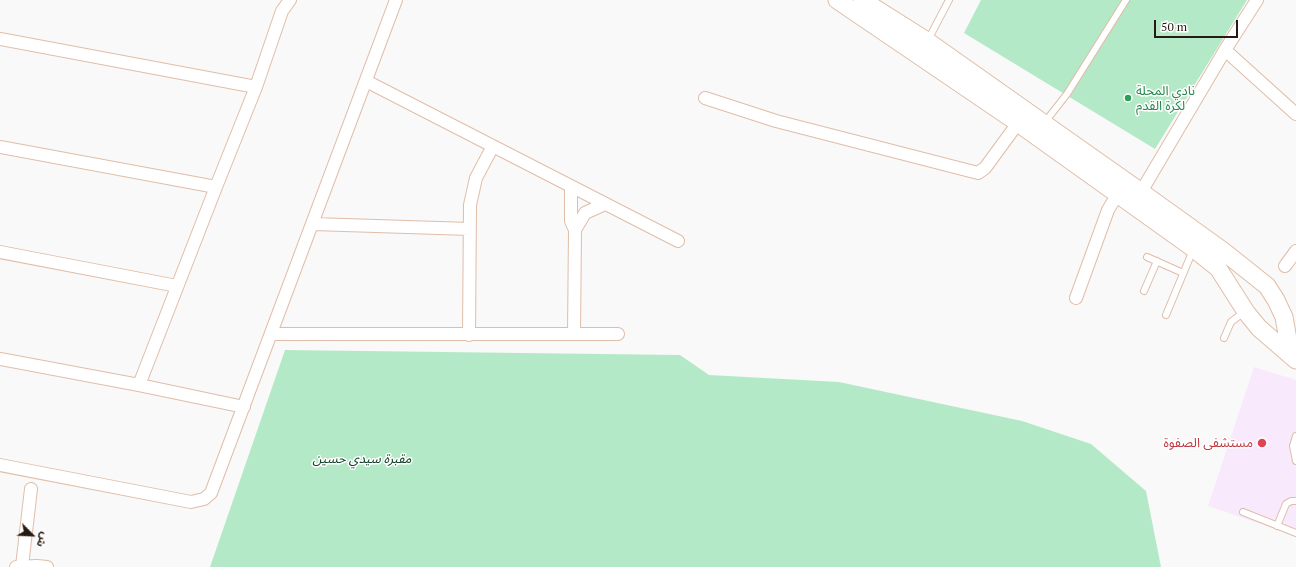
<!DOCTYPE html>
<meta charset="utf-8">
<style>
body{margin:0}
#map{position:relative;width:1296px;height:567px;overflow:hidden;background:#f9f9f9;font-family:"PT Serif","Noto Sans Arabic",serif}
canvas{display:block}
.north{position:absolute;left:12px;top:515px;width:40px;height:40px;-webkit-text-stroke:3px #fff;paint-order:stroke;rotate:114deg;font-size:11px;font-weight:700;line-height:16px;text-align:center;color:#271a12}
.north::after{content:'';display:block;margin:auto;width:14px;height:18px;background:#271a12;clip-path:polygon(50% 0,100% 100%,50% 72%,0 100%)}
.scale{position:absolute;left:1154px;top:20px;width:84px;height:18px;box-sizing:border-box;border:2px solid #271a12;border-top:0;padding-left:5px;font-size:12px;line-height:14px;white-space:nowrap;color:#271a12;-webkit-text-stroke:3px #fff;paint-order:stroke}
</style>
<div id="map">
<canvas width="1296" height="567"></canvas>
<div class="north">ش</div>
<div class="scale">50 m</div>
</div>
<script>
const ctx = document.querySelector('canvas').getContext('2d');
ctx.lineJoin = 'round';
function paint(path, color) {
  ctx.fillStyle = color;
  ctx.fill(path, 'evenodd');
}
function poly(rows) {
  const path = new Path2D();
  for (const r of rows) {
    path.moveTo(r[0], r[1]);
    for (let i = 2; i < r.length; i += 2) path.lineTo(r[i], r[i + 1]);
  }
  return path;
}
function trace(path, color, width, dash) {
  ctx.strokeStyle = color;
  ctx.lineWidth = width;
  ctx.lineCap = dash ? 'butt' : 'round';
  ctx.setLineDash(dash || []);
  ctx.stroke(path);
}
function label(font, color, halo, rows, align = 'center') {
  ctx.font = font + ' "PT Serif","Noto Sans Arabic",serif';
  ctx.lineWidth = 3;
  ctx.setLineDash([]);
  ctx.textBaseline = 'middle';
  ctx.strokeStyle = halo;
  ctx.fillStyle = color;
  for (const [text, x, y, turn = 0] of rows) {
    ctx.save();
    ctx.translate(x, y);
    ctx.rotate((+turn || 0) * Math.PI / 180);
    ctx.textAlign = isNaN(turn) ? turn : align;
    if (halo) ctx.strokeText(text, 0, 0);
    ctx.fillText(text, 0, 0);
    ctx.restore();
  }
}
paint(poly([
 [1254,367,1296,380,1296,536,1208,506]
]), '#f9e9fc');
paint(poly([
 [981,0,1247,0,1155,149,964,33],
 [285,350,680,355,709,375,839,382,1022,421,1091,444,1146,491,1161,567,210,567]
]), '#b4e9c7');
const lane = poly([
 [928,40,949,0],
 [1045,122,1067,94,1126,0],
 [1147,257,1183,273],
 [1144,291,1157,261],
 [1166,315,1193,250],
 [1224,338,1231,322,1244,312],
 [1296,436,1293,446,1296,461],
 [1243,512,1296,533],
 [1277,526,1286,504,1291,501,1296,501]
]);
const street = poly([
 [0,39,256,87],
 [1225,50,1296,114],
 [366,81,678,241],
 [705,98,776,121,978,173,985,168,1018,123],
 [0,147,216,187,139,385],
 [571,186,571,221,575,230],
 [216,187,256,87,282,11,290,0],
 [1141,192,1225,50,1257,0],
 [313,224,470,229],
 [0,252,177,286],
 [1285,266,1296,251],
 [1076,298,1108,210,1117,195],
 [272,334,618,334],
 [574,334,575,230,585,213,605,204],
 [469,335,470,205,476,178,493,146],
 [0,359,139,385,244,407],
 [0,465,191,502,204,499,211,493,396,0],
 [22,566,31,489],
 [16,567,37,566,47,567]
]);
const secondary = poly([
 [837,0,1018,123,1193,248,1218,268,1246,312,1259,328,1296,360],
 [862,0,927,41,1141,192,1223,251,1267,286,1276,300,1284,317,1291,356]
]);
trace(lane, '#e0bda8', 8);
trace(street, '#e0bda8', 14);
trace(secondary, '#e0bda8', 19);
trace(lane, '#fff', 6);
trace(street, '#fff', 12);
trace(secondary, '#fff', 17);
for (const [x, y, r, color] of [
 [1128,98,4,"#2e9e5b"],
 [1262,443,5,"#e0444e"]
]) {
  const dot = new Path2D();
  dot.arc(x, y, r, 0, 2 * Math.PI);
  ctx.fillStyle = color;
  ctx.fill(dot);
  trace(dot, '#fff', 1.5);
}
label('13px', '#27864d', '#fff', [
 ["نادي المحلة",1136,91],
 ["لكرة القدم",1136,106]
], 'left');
label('13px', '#be3a42', '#fff', [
 ["مستشفى الصفوة",1253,443]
], 'right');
label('italic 13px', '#124028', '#fff', [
 ["مقبرة سيدي حسين",362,459]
]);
</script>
